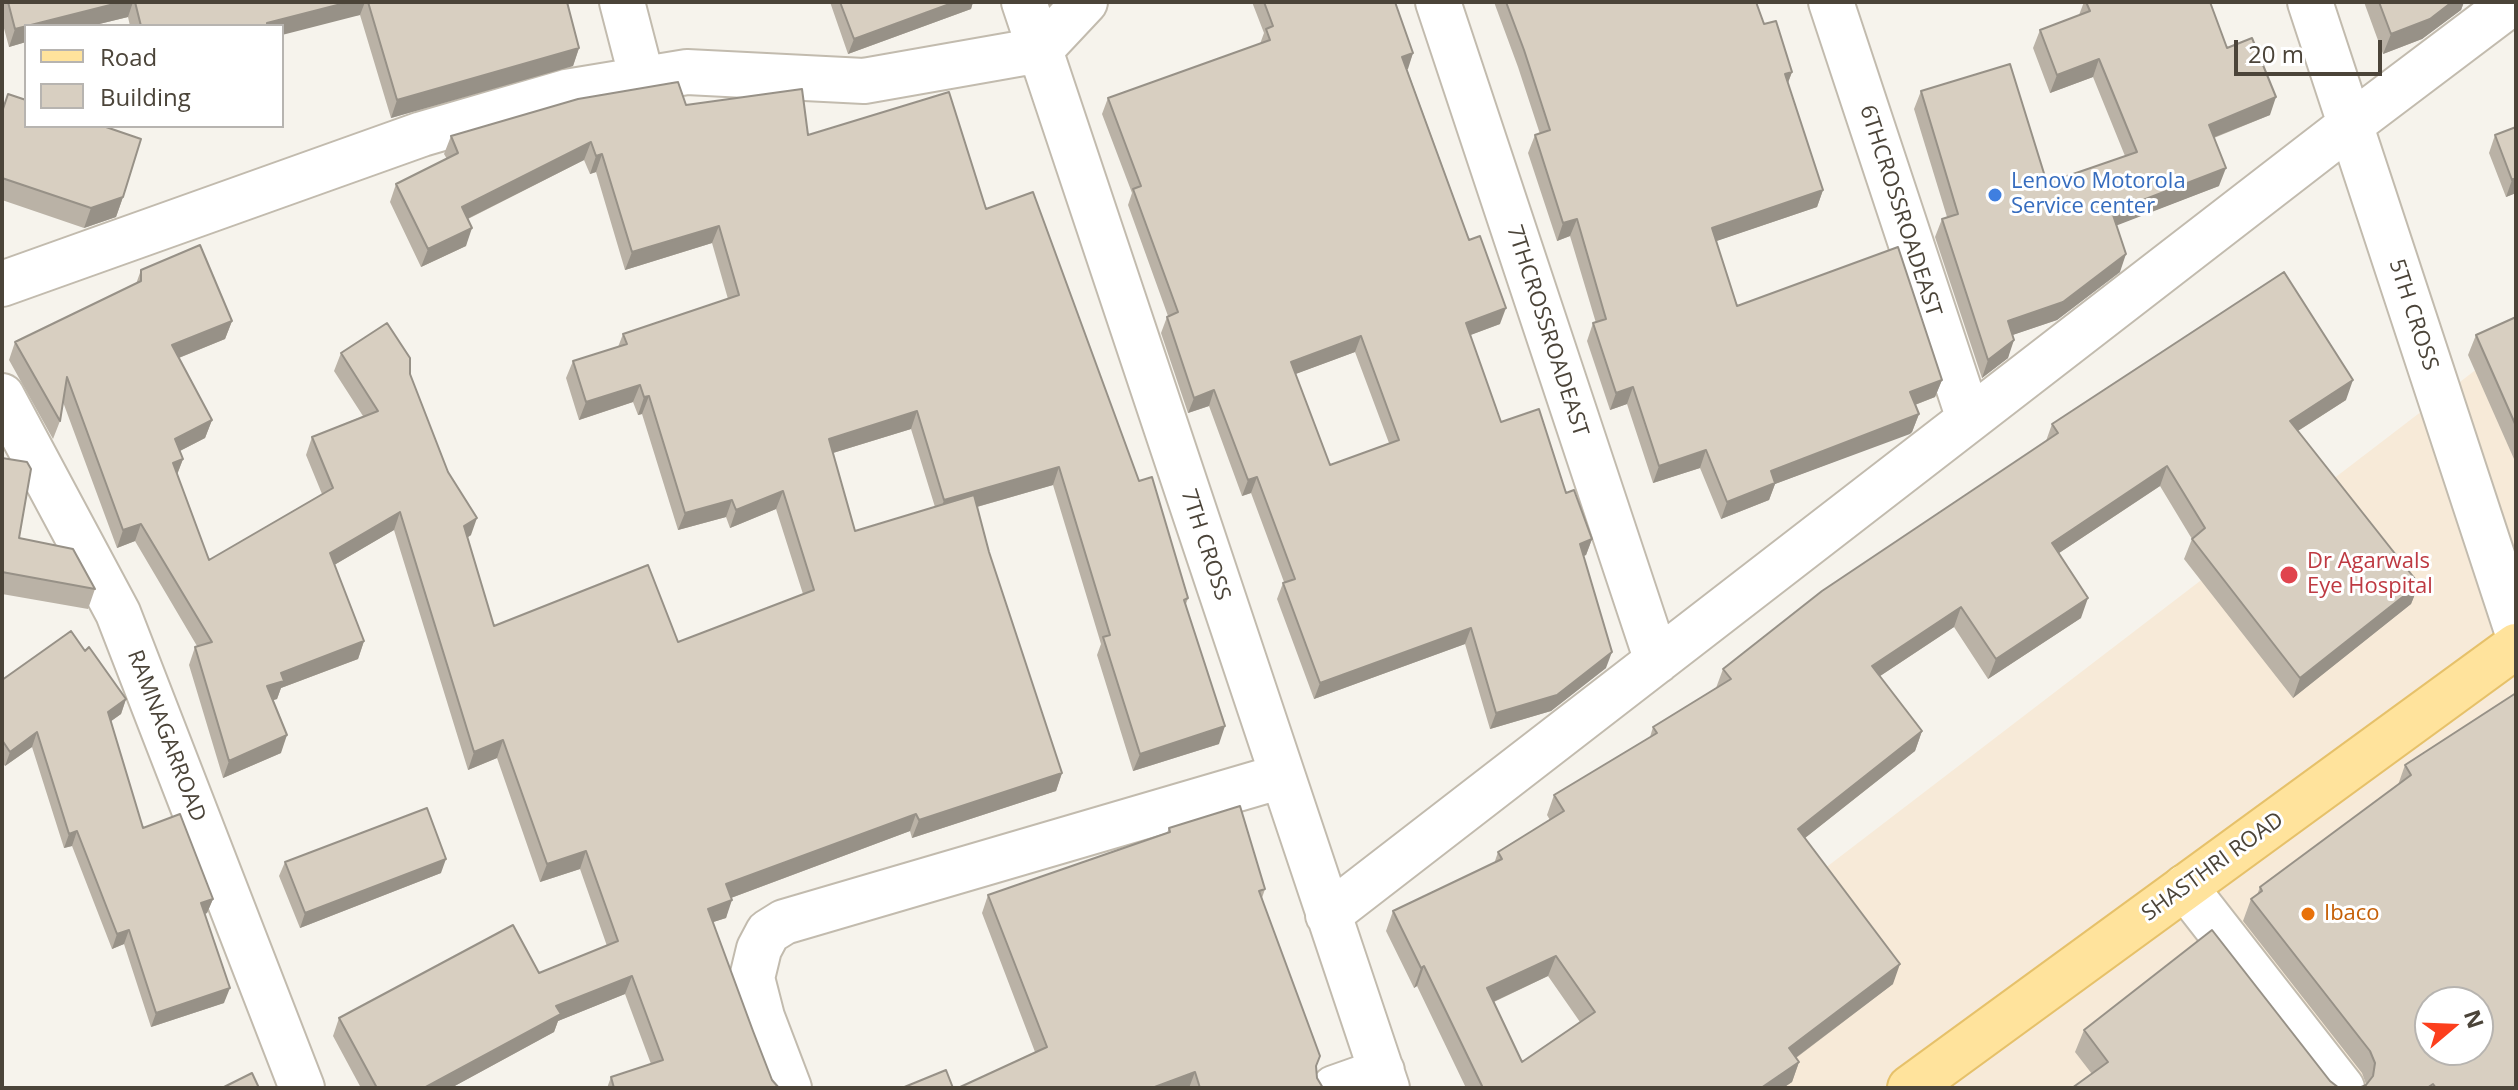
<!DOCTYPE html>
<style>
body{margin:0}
#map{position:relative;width:2518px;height:1090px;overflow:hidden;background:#f6f3ec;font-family:"Open Sans",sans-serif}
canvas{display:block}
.frame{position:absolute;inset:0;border:4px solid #4b4439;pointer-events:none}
.legend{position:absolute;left:24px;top:24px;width:260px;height:104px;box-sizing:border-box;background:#fff;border:2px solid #b7b4b0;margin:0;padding:10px 14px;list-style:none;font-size:24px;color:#4b4439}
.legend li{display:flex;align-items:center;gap:16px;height:40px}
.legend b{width:40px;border:2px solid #b7b4b0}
.north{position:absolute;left:2414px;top:986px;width:80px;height:80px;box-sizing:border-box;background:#fff;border:2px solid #b7b4b0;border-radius:50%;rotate:71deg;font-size:22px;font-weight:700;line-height:32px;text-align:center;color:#4b4439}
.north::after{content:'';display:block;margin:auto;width:28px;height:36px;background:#fc3f1d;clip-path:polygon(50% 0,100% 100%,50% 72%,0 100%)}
.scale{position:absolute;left:2234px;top:40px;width:148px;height:36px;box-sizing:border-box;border:4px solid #4b4439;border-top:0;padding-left:10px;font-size:24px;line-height:28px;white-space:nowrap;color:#4b4439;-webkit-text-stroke:6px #fff;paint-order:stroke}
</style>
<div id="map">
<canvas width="2518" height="1090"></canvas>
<div class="frame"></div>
<ul class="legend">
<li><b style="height:10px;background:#ffe39c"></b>Road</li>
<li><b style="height:22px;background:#d8cfc1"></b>Building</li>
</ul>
<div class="north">N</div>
<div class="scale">20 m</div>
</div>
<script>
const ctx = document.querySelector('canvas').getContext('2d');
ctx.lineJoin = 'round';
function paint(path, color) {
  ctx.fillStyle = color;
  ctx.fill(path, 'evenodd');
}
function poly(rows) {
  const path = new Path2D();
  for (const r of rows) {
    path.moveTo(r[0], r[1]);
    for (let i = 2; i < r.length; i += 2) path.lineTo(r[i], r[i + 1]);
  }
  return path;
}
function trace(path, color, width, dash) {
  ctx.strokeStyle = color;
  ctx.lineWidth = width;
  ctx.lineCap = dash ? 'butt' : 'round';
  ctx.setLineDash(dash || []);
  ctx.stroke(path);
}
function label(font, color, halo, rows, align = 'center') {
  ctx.font = font + ' "Open Sans",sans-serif';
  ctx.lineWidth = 6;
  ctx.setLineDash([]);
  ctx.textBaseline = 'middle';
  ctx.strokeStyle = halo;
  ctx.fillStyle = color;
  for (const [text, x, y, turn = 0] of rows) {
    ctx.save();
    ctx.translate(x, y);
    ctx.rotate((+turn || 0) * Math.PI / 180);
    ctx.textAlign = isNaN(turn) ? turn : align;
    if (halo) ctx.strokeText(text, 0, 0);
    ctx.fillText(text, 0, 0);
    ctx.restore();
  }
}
paint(poly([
 [2516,339,2516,1048,2462,1088,1538,1088],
 [2430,1002,2478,1002,2478,1050,2430,1050]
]), '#f7ead8');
const minor = poly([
 [622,2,642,79],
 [1024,2,1387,1088],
 [1438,2,1657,661],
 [1831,2,1969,419],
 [2310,2,2516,628],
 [2,284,422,134,566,92,687,72,864,81,1040,50,1085,2],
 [2,396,118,613,302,1088],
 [2185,887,2342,1088],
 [1328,915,2350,125,2513,2],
 [789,1088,762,1017,752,978,759,949,768,932,784,922,1282,776],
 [1334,1088,1382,1071]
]);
const major = poly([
 [1910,1088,2516,646]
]);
trace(minor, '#c2bbae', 48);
trace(major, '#e6c16a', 48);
trace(minor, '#fff', 44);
trace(major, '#ffe39c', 44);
paint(poly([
 [2,2,567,2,579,48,573,66,391,118,360,15,282,26,130,26,128,17,91,26,26,26,26,42,9,47,2,21],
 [830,2,973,2,971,9,848,54],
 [1252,2,1395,2,1413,53,1407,69,1500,324,1470,335,1501,422,1566,493,1592,539,1586,555,1583,556,1606,668,1551,711,1490,729,1465,644,1314,699,1277,599,1283,583,1284,582,1251,493,1242,496,1209,406,1188,413,1161,333,1167,317,1168,316,1128,205,1132,193,1102,114,1108,98,1260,44,1264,33],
 [1355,352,1389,443,1330,465,1295,374],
 [1494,2,1756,2,1764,24,1792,72,1788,83,1823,190,1817,207,1716,241,1737,306,1942,380,1935,397,1915,405,1919,414,1912,432,1775,484,1769,500,1721,519,1700,468,1653,483,1627,404,1610,410,1587,341,1593,323,1596,323,1570,236,1557,241,1528,153,1535,135,1540,134,1518,67],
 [2084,2,2210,2,2227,48,2270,115,2214,138,2219,186,2116,225,2120,272,2057,320,2012,335,2008,358,1982,378,1935,237,1942,219,1947,217,1914,109,1921,91,2047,183,2125,156,2093,77,2050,93,2033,48,2040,30,2079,15],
 [2364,2,2464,2,2461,10,2422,39,2383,54],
 [686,105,808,135,986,209,1139,481,1188,598,1186,604,1219,744,1133,771,1097,655,1101,644,1053,485,977,507,989,552,1062,773,1056,791,912,838,910,831,731,898,726,918,713,922,753,1031,772,1080,779,1088,607,1088,611,1077,651,1064,625,994,558,1021,554,1032,451,1088,361,1088,333,1036,339,1018,539,973,607,946,580,869,540,882,497,758,468,770,394,530,334,565,364,641,358,659,281,688,277,699,273,700,281,753,223,778,189,665,195,647,197,646,135,541,117,548,63,402,60,421,53,439,9,360,15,342,136,284,141,270,232,321,225,339,179,358,212,420,205,438,180,451,183,459,177,475,209,560,322,494,306,455,312,437,363,416,334,371,341,353,410,374,471,535,467,538,494,626,678,642,803,594,776,509,730,528,726,517,678,530,642,414,638,415,633,402,579,420,566,378,573,361,618,347,623,334,728,299,712,243,625,270,596,172,590,174,584,160,468,219,466,246,421,267,390,202,396,184,447,159,444,154,451,136],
 [911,429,935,507,855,531,833,453],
 [2,111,123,197,116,217,84,228,2,200],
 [2516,127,2516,193,2506,197,2489,153,2495,135],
 [2516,317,2516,458,2514,459,2468,355,2476,335],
 [2346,400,2298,431,2419,584,2411,604,2293,698,2184,559,2192,539,2160,486,2059,553,2081,618,1988,679,1954,627,1880,676,1922,731,1915,751,1805,838,1893,984,1796,1058,1799,1062,1792,1082,1783,1088,1466,1088,1417,986,1414,988,1386,931,1393,911,1494,864,1498,852,1550,820,1547,815,1554,795,1650,737,1653,727,1716,688,1723,669,2046,441,2052,424],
 [1548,976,1580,1022,1522,1062,1494,1002],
 [2,458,19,538,95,589,88,609,2,594],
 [85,651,126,699,121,714,111,721,143,828,213,899,207,913,205,914,224,1003,151,1027,124,944,112,949,72,846,64,848,32,747,5,766,2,762,2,680],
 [2516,693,2516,1088,2359,1088,2366,1084,2362,1073,2243,921,2251,899,2257,895,2260,887,2398,785,2405,765],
 [1169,828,1265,889,1262,898,1316,1068,1317,1078,1323,1088,958,1088,1035,1052,982,913,988,895,1167,833],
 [285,862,441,873,300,928,279,876],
 [2084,1030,2330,1081,2092,1074,2075,1052]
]), '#bab2a6');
paint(poly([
 [122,2,133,2,128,17,91,26,27,26],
 [349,2,365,2,360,15,282,35,282,26,265,26,267,23],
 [955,2,973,2,971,9,848,54,854,39],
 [2452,2,2464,2,2461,10,2422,39,2383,54,2391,34],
 [26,26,26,42,9,47,15,29],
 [579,48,573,66,391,118,397,100],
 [1413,53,1408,69,1397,73,1402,57],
 [2099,59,2093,77,2050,93,2057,75],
 [1792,72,1785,90,1785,74],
 [2276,97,2270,115,2202,142,2209,125],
 [591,142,584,160,455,225,462,207],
 [602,154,596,172,590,174,596,156],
 [2226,168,2219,186,2105,230,2112,212],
 [2516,178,2516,193,2506,197,2512,180],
 [1823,190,1817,207,1705,245,1712,228],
 [123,197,116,217,84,228,91,208],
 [1577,219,1570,236,1557,241,1563,223],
 [719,226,712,243,625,270,632,252],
 [472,228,466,246,421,267,428,249],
 [2126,254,2120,272,2057,320,2001,339,2008,321],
 [1506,308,1500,324,1460,339,1466,323],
 [232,321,225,339,166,363,172,345],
 [1361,336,1355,352,1285,378,1291,362],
 [2014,340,2008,358,1982,378,1988,360],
 [1942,380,1935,397,1904,409,1910,392],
 [2353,380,2346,400,2282,441,2290,421],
 [640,385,633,402,579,420,586,402],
 [1633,387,1627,404,1610,410,1616,393],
 [1214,390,1209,406,1188,413,1194,398],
 [649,396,642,414,638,415,644,397],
 [917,411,911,429,823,456,829,439],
 [1919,414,1912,432,1910,434,1775,484,1769,500,1721,519,1727,502,1771,471],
 [212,420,205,438,168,457,175,439],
 [1706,450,1700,468,1653,483,1659,466],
 [183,459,176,477,173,463],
 [2167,466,2160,486,2044,563,2052,543],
 [1059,467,1053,485,938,518,944,500],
 [1257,477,1251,493,1242,496,1248,480],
 [783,491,776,509,730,528,736,510],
 [732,500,726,517,678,530,685,513],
 [400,512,394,530,324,571,330,553],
 [477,518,471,535,457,544,464,526],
 [141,524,135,541,117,548,123,530],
 [1592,539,1586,555,1574,560,1580,544],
 [2419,584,2411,604,2293,698,2300,678],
 [2088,598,2081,618,1988,679,1996,659],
 [1961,607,1954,627,1865,686,1872,666],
 [1471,628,1465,644,1314,699,1320,683],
 [364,641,358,659,281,688,277,699,260,704,267,686,281,673],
 [1612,652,1606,668,1551,711,1490,729,1496,713],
 [126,699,121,714,103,727,108,712],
 [1225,726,1219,744,1133,771,1140,754],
 [1922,731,1915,751,1791,849,1798,829],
 [37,732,32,747,5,766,10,752],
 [287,735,281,753,223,778,229,761],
 [503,740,497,758,468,770,474,752],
 [1062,773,1056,791,912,838,919,820],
 [916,814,910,831,720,902,726,884],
 [77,831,72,846,64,848,69,834],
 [586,851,580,869,540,882,547,864],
 [446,859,441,873,300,928,305,913],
 [213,899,207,913,196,917,201,903],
 [732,900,726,918,701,926,708,909],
 [129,930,124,944,112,949,117,934],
 [1556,956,1548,976,1480,1008,1487,988],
 [1900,964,1893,984,1782,1068,1789,1048],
 [1424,966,1417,986,1414,988,1421,968],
 [632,976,625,994,558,1021,554,1032,451,1088,424,1088,556,1006],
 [230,988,224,1003,151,1027,156,1013],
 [1799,1062,1792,1082,1783,1088,1761,1088],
 [1195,1072,1189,1088,1152,1088]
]), '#979187');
const building = poly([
 [8,2,122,2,15,29,8,2],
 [135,2,349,2,267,23,267,26,141,26,135,2],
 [368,2,567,2,579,48,397,100,368,2],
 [840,2,955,2,854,39,840,2],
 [1264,2,1395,2,1413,53,1402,57,1469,240,1480,236,1506,308,1466,323,1501,422,1539,409,1566,493,1574,490,1592,539,1580,544,1612,652,1557,695,1496,713,1471,628,1320,683,1283,583,1295,579,1257,477,1248,480,1214,390,1194,398,1167,317,1178,312,1133,189,1141,186,1108,98,1270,40,1266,29,1273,26,1264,2],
 [1361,336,1399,440,1330,465,1291,362,1361,336],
 [1506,2,1756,2,1764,24,1776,21,1792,72,1785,74,1823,190,1712,228,1737,306,1898,247,1942,380,1910,392,1919,414,1771,471,1775,483,1727,502,1706,450,1659,466,1633,387,1616,393,1593,323,1606,319,1577,219,1563,223,1535,135,1550,130,1524,50,1506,2],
 [2086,2,2210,2,2227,48,2252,38,2276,97,2209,125,2226,168,2112,212,2126,254,2063,302,2008,321,2014,340,1988,360,1942,219,1958,214,1921,91,2010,64,2047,183,2137,152,2099,59,2057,75,2040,30,2090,11,2086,2],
 [2379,2,2452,2,2430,19,2391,34,2379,2],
 [678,82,686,105,802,89,808,135,949,92,986,209,1033,192,1139,481,1152,477,1188,598,1184,600,1225,726,1140,754,1103,637,1110,635,1059,467,944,500,917,411,829,439,855,531,974,495,989,552,1062,773,919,820,916,814,726,884,732,900,708,909,753,1031,772,1080,779,1088,614,1088,611,1077,663,1060,632,976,556,1006,561,1014,424,1088,377,1088,339,1018,513,925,539,973,618,941,586,851,547,864,503,740,474,752,400,512,330,553,364,641,281,673,284,681,267,686,287,735,229,761,195,647,212,642,141,524,123,530,67,377,60,421,15,342,141,281,141,270,200,245,232,321,172,345,212,420,175,439,183,459,173,463,209,560,333,488,312,437,378,411,341,353,387,323,410,358,410,374,448,472,477,518,464,526,494,626,648,565,678,642,814,590,783,491,736,510,732,500,685,513,649,396,644,397,640,385,586,402,573,361,627,344,623,334,739,295,719,226,632,252,602,154,596,156,591,142,462,207,472,228,428,249,396,184,458,153,451,136,578,99,678,82],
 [8,94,26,100,26,126,103,126,141,139,123,197,91,208,2,178,2,112,8,94],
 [2516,127,2516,178,2512,180,2495,135,2516,127],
 [2284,272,2353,380,2290,421,2419,584,2300,678,2192,539,2205,528,2167,466,2052,543,2088,598,1996,659,1961,607,1872,666,1922,731,1798,829,1900,964,1789,1048,1799,1062,1761,1088,1483,1088,1424,966,1421,968,1393,911,1502,859,1498,852,1564,811,1554,795,1657,733,1653,727,1731,679,1723,669,1822,591,2058,433,2052,424,2284,272],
 [1556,956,1595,1012,1522,1062,1487,988,1556,956],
 [2516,317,2516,426,2476,335,2516,317],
 [2,458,27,462,31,469,19,538,73,549,95,589,2,572,2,458],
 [71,631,85,651,89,647,126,699,108,712,143,828,180,814,213,899,201,903,230,988,156,1013,129,930,117,934,77,831,69,834,37,732,10,752,2,740,2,680,71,631],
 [2516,693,2516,1088,2436,1088,2433,1084,2427,1088,2359,1088,2366,1085,2373,1076,2375,1063,2370,1051,2251,899,2262,891,2260,887,2411,775,2405,765,2516,693],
 [2430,1002,2478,1002,2478,1050,2430,1050,2430,1002],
 [1240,806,1265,889,1259,891,1320,1056,1316,1066,1317,1078,1323,1088,1200,1088,1195,1072,1152,1088,958,1088,1047,1047,988,895,1170,832,1169,828,1240,806],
 [427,808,446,859,305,913,285,862,427,808],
 [2212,930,2330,1081,2339,1088,2072,1088,2108,1062,2084,1030,2212,930],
 [946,1070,953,1088,902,1088,946,1070],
 [252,1073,259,1088,222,1088,252,1073]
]);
paint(building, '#d8cfc1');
trace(building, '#979187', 2);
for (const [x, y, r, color] of [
 [1995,195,8,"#3f7fe0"],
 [2289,575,10,"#e0444e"],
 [2308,914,8,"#e8710a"]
]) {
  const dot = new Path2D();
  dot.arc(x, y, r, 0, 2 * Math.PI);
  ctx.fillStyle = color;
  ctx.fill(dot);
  trace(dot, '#fff', 3);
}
label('22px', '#366cbe', '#fff', [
 ["Lenovo Motorola",2011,182],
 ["Service center",2011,207]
], 'left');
label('22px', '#4b4439', '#fff', [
 ["6THCROSSROADEAST",1900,211,72],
 ["5TH CROSS",2413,315,72],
 ["7THCROSSROADEAST",1547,331,72],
 ["7TH CROSS",1205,545,72],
 ["RAMNAGARROAD",166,736,69],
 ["SHASTHRI ROAD",2213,867,-36]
]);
label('22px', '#be3a42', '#fff', [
 ["Dr Agarwals",2307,562],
 ["Eye Hospital",2307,587]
], 'left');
label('22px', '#c56008', '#fff', [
 ["Ibaco",2324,914]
], 'left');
</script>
